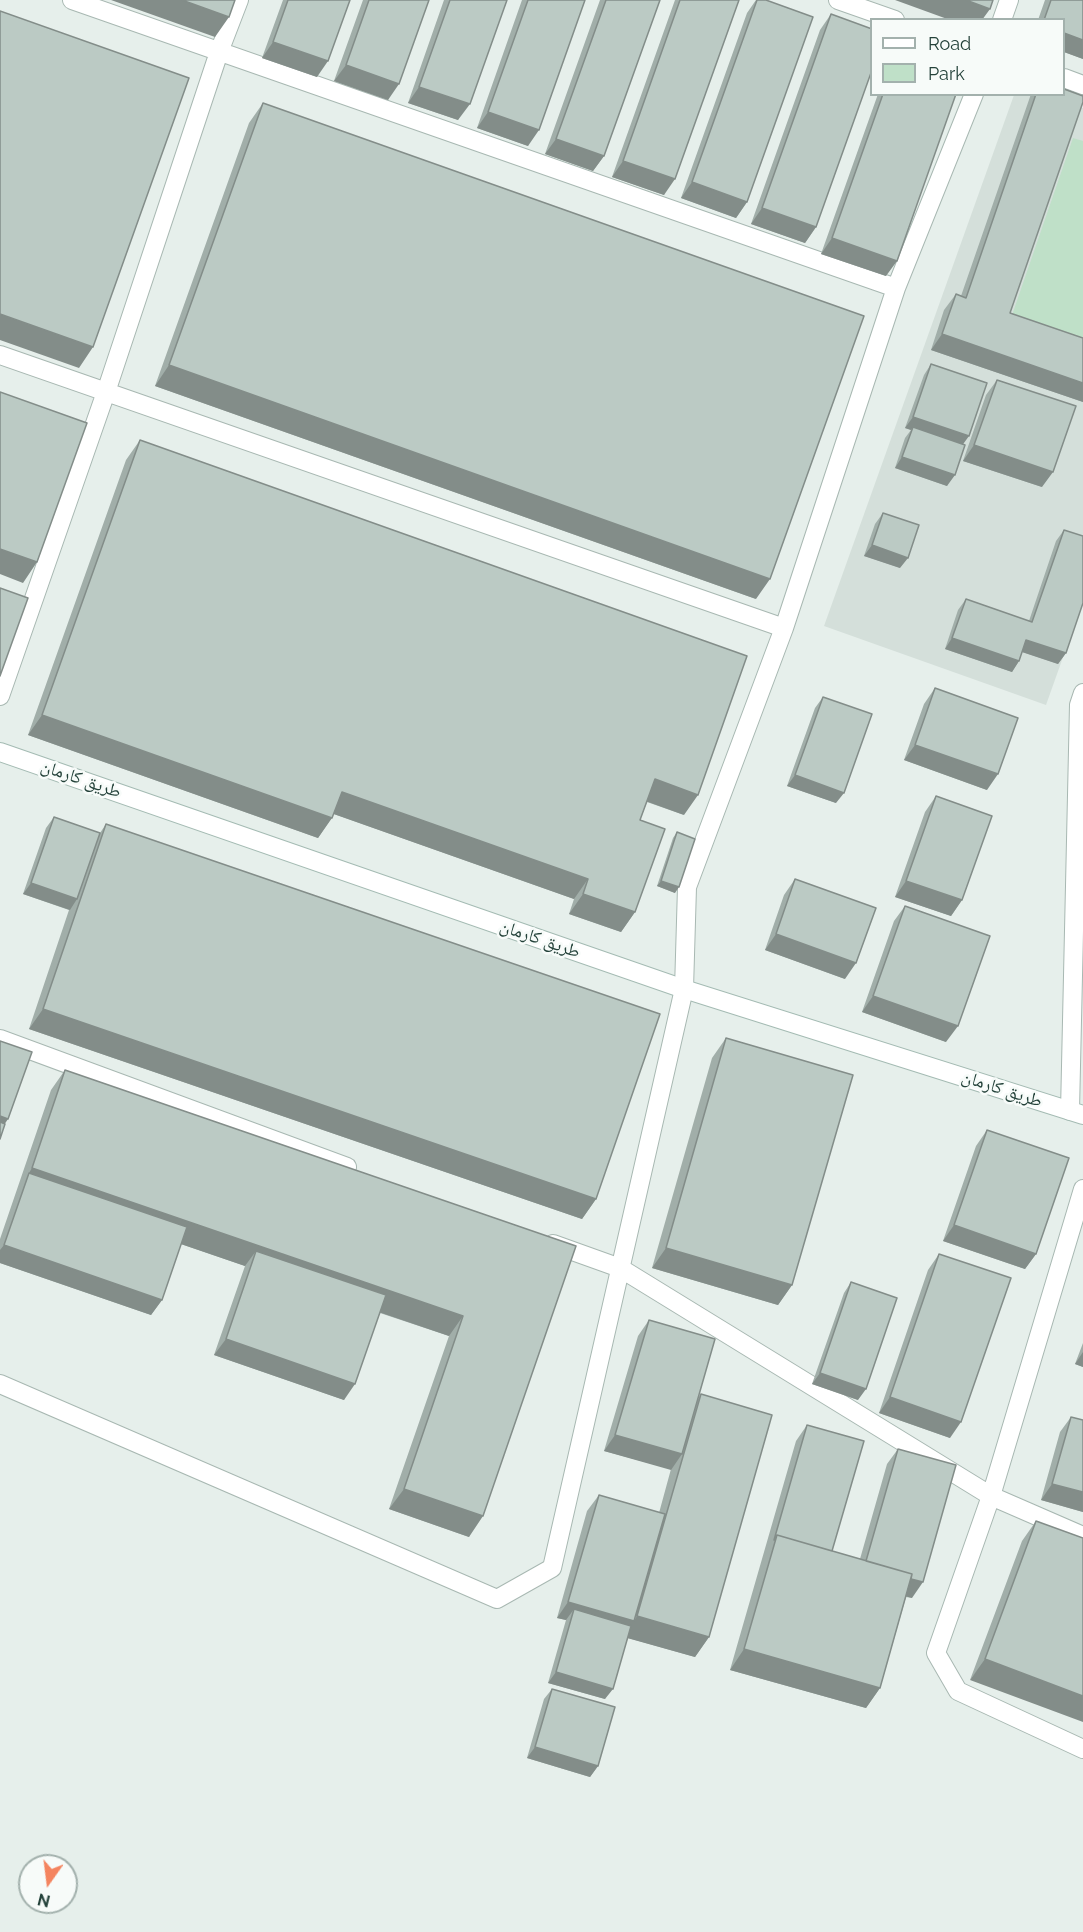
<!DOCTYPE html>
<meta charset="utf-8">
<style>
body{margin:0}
#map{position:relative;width:1083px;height:1932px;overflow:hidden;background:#e6efeb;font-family:Raleway,sans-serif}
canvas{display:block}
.legend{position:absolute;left:870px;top:18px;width:195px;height:78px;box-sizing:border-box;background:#f7fbf9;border:2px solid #a3b1ad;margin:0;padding:8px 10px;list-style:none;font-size:18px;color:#24423a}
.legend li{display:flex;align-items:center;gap:12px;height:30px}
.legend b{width:30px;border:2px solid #a3b1ad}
.north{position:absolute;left:18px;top:1854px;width:60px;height:60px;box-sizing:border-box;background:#f7fbf9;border:2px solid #a3b1ad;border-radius:50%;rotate:194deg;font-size:16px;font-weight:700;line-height:24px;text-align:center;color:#24423a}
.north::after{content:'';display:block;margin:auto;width:21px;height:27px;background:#f4845f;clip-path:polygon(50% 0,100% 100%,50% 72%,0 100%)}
</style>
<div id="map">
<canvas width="1083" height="1932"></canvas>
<ul class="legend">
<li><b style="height:8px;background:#fff"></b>Road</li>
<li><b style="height:16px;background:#bfe0c8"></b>Park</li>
</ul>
<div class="north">N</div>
</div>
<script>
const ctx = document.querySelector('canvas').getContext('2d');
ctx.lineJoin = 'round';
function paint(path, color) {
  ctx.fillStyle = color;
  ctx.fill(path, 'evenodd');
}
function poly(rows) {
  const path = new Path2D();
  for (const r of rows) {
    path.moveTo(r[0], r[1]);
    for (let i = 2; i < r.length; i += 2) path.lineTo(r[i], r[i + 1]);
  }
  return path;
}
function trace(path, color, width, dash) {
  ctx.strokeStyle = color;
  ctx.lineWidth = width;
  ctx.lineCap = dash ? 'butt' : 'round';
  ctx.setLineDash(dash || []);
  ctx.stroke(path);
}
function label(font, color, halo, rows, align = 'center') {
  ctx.font = font + ' Raleway,"Noto Naskh Arabic",sans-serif';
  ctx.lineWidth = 5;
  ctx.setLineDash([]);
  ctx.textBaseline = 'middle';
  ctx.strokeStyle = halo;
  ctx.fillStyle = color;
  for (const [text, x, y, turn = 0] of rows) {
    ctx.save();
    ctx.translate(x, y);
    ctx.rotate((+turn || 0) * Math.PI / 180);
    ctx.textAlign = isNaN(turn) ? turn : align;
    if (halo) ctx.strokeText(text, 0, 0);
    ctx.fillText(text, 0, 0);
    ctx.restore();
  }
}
paint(poly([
 [1014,95,1046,95,1083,108,1083,601,1046,705,824,626]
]), '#d4dfda');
paint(poly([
 [1073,138,1083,141,1083,346,1010,321]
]), '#bfe0c8');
const street = poly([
 [72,0,896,288],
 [838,0,895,20],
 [1002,20,1009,0],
 [1064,78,1083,85],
 [0,355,784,628],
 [0,696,106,392,219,52,239,0],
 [0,1039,347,1167],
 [1070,1111,1079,705,1083,693],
 [1083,1189,991,1496,936,1653,958,1691,1083,1749],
 [553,1244,620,1268,991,1496,1083,1536],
 [0,1384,497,1599,552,1568,684,989,687,887,784,628,896,288,974,94]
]);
const secondary = poly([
 [0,752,684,989,1083,1115]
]);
trace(street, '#a8b8b2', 20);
trace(secondary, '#a4bbb3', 20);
trace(street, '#fff', 18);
trace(secondary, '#fff', 18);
paint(poly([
 [283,0,350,0,317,77,262,58],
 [363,0,429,0,388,100,334,81],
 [444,0,507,0,458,120,408,103],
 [522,0,585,0,528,146,477,128],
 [600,0,660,0,604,156,593,171,545,154],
 [675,0,739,0,664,195,612,177],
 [756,0,766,0,747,202,736,218,681,198,747,13],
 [1045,0,1083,0,1083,59,1064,52,1064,20,1038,20],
 [831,14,816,227,805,243,751,224,820,30],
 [878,94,956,94,886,276,821,254],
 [1031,94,1064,94,1010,313,1083,338,1083,402,931,350,944,310,956,294,961,296],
 [263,103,756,599,155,386,249,123],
 [931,364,963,444,947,486,895,468,905,438,911,430,905,428,924,375],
 [997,380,1042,487,963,461,986,395],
 [140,440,684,815,647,802,640,820,635,912,621,932,569,914,574,899,334,814,318,838,28,735,126,460],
 [883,513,900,568,864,556,875,524],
 [1064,530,1066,653,1058,664,1022,652,1019,661,1012,672,945,649,958,610,966,599,1029,621,1056,541],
 [935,688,987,790,904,760,924,704],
 [823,697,836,803,787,786,815,708],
 [936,796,962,900,951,916,895,897,925,812],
 [54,817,100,833,106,824,596,1199,582,1219,29,1029,69,910,23,894,46,828],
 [677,832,675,893,657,886,673,838],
 [795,879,845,979,765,950,784,895],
 [905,906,946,1042,862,1012,894,921],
 [726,1038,792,1285,778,1305,652,1268,712,1058],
 [65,1070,576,1246,469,1537,389,1509,449,1336,380,1313,344,1400,214,1355,245,1266,181,1244,162,1300,151,1315,0,1263,0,1239,51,1090],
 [987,1130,1036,1254,1025,1269,943,1241,976,1146],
 [939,1254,950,1438,879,1413,928,1270],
 [851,1282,858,1400,812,1384,844,1293],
 [649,1320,698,1399,701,1394,709,1637,695,1657,628,1638,605,1699,548,1683,566,1620,557,1618,587,1511,599,1495,659,1513,671,1469,604,1451,638,1336],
 [1083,1343,1083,1367,1075,1364],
 [1071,1417,1083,1420,1083,1512,1041,1500,1060,1432],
 [807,1425,832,1551,860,1559,887,1464,898,1449,912,1598,906,1597,880,1688,866,1708,730,1670,796,1441],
 [1036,1521,1083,1538,970,1680,1022,1541],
 [552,1689,598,1766,590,1777,527,1758,544,1699]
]), '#a1aea9');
paint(poly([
 [111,0,182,0,229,17,215,37],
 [895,0,966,0,990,9,982,20,950,20],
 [1064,33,1083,40,1083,59,1064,52],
 [273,42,328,61,317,77,262,58],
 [346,65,399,84,388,100,334,81],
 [419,87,470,104,458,120,408,103],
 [488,112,539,130,528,146,477,128],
 [556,139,604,156,593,171,545,154],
 [623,161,675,179,664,195,612,177],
 [692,182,747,202,736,218,681,198],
 [762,208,816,227,805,243,751,224],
 [832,238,897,261,886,276,821,254],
 [0,314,93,347,79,368,0,340],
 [942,334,1083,383,1083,402,931,350],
 [169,365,770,579,756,599,155,386],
 [913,417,969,436,961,447,913,427,911,430,905,428],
 [974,445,1053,472,1042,487,963,461],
 [902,457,955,475,947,486,895,468],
 [872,545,908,558,900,568,864,556],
 [0,549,37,562,23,583,0,574],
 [952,638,1019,661,1012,672,945,649],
 [1026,640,1066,653,1058,664,1019,651],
 [42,715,332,818,318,838,28,735],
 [915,745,998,774,987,790,904,760],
 [795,775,844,793,836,803,787,786],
 [655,779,698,795,684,815,640,799],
 [342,792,588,879,574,899,328,812],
 [661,881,679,887,675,893,657,886],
 [906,881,962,900,951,916,895,897],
 [31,883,77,899,70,910,23,894],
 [583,894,635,912,621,932,569,914],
 [776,934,856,963,845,979,765,950],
 [873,996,958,1026,946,1042,862,1012],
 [43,1009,596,1199,582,1219,29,1029],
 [0,1116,8,1119,0,1131],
 [32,1168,463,1316,449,1336,250,1268,256,1251,245,1266,23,1190,29,1173],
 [954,1225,1036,1254,1025,1269,943,1241],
 [4,1245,162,1300,151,1315,0,1263,0,1250],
 [666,1248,792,1285,778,1305,652,1268],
 [226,1339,355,1384,344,1400,214,1355],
 [1083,1352,1083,1367,1075,1364],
 [820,1373,866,1389,858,1400,812,1384],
 [890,1397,961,1422,950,1438,879,1413],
 [615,1435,682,1454,671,1470,604,1451],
 [1052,1484,1083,1492,1083,1512,1041,1500],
 [404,1489,483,1516,469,1537,389,1509],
 [865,1566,923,1582,912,1598,854,1582],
 [568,1602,634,1621,637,1616,709,1637,695,1657,570,1622,574,1609,566,1620,557,1618],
 [744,1649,880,1688,866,1708,730,1670],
 [985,1659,1083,1696,1083,1722,970,1680],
 [556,1672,613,1689,605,1699,548,1683],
 [535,1747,598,1766,590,1777,527,1758]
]), '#838d89');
const building = poly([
 [182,0,235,0,229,17,182,0],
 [288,0,350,0,328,61,273,42,288,0],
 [369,0,429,0,399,84,346,65,369,0],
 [450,0,507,0,470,104,419,87,450,0],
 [528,0,585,0,539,130,488,112,528,0],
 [606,0,660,0,604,156,556,139,606,0],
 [680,0,739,0,675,179,623,161,680,0],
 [757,0,766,0,813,17,747,202,692,182,757,0],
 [966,0,993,0,990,9,966,0],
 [1051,0,1083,0,1083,40,1064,33,1064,20,1044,20,1051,0],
 [0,11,189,78,93,347,0,314,0,11],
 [831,14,872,29,872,70,816,227,762,208,831,14],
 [1064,89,1083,96,1083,102,1010,313,1083,338,1083,383,942,334,956,294,966,298,1036,94,1064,94,1064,89],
 [883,94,956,94,897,261,832,238,883,94],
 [263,103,864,316,770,579,169,365,263,103],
 [931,364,987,383,969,436,913,417,931,364],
 [997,380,1076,406,1053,472,974,445,997,380],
 [0,392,87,423,37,562,0,549,0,392],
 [913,427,965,445,955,475,902,457,913,427],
 [140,440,747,656,698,795,655,779,640,820,665,829,635,912,583,894,588,879,342,792,332,818,42,715,140,440],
 [883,513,919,525,908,558,872,545,883,513],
 [1064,530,1083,536,1083,603,1066,653,1026,640,1019,661,952,638,966,599,1032,622,1064,530],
 [0,588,28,598,0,676,0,588],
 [935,688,1018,718,998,774,915,745,935,688],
 [823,697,872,714,844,793,795,775,823,697],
 [936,796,992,816,962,900,906,881,936,796],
 [54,817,100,833,77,899,31,883,54,817],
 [106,824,660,1014,596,1199,43,1009,106,824],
 [677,832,695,839,679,887,661,881,677,832],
 [795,879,876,908,856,963,776,934,795,879],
 [905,906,990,936,958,1026,873,996,905,906],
 [726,1038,853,1075,792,1285,666,1248,726,1038],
 [0,1041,32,1052,8,1119,0,1116,0,1041],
 [65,1070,576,1246,483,1516,404,1489,463,1316,32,1168,65,1070],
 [0,1122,5,1124,0,1139,0,1122],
 [987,1130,1069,1158,1036,1254,954,1225,987,1130],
 [29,1173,187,1227,162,1300,4,1245,29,1173],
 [256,1251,386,1295,355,1384,226,1339,256,1251],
 [939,1254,1011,1278,961,1422,890,1397,939,1254],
 [851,1282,897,1298,866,1389,820,1373,851,1282],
 [649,1320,715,1339,682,1454,615,1435,649,1320],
 [701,1394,772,1415,709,1637,637,1616,701,1394],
 [1071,1417,1083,1420,1083,1492,1052,1484,1071,1417],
 [807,1425,864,1441,832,1551,777,1535,774,1540,807,1425],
 [898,1449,956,1465,923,1582,911,1579,912,1574,866,1561,898,1449],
 [599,1495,665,1514,634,1621,568,1602,599,1495],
 [1036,1521,1083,1538,1083,1696,985,1659,1036,1521],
 [777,1535,912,1574,880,1688,744,1649,777,1535],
 [574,1609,631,1626,613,1689,556,1672,574,1609],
 [552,1689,615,1707,598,1766,535,1747,552,1689]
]);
paint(building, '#bbcac4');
trace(building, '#838d89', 1.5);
label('18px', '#24423a', '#f7fbf9', [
 ["طريق كارمان",81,779,19],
 ["طريق كارمان",540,939,19],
 ["طريق كارمان",1002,1089,18]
]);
</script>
